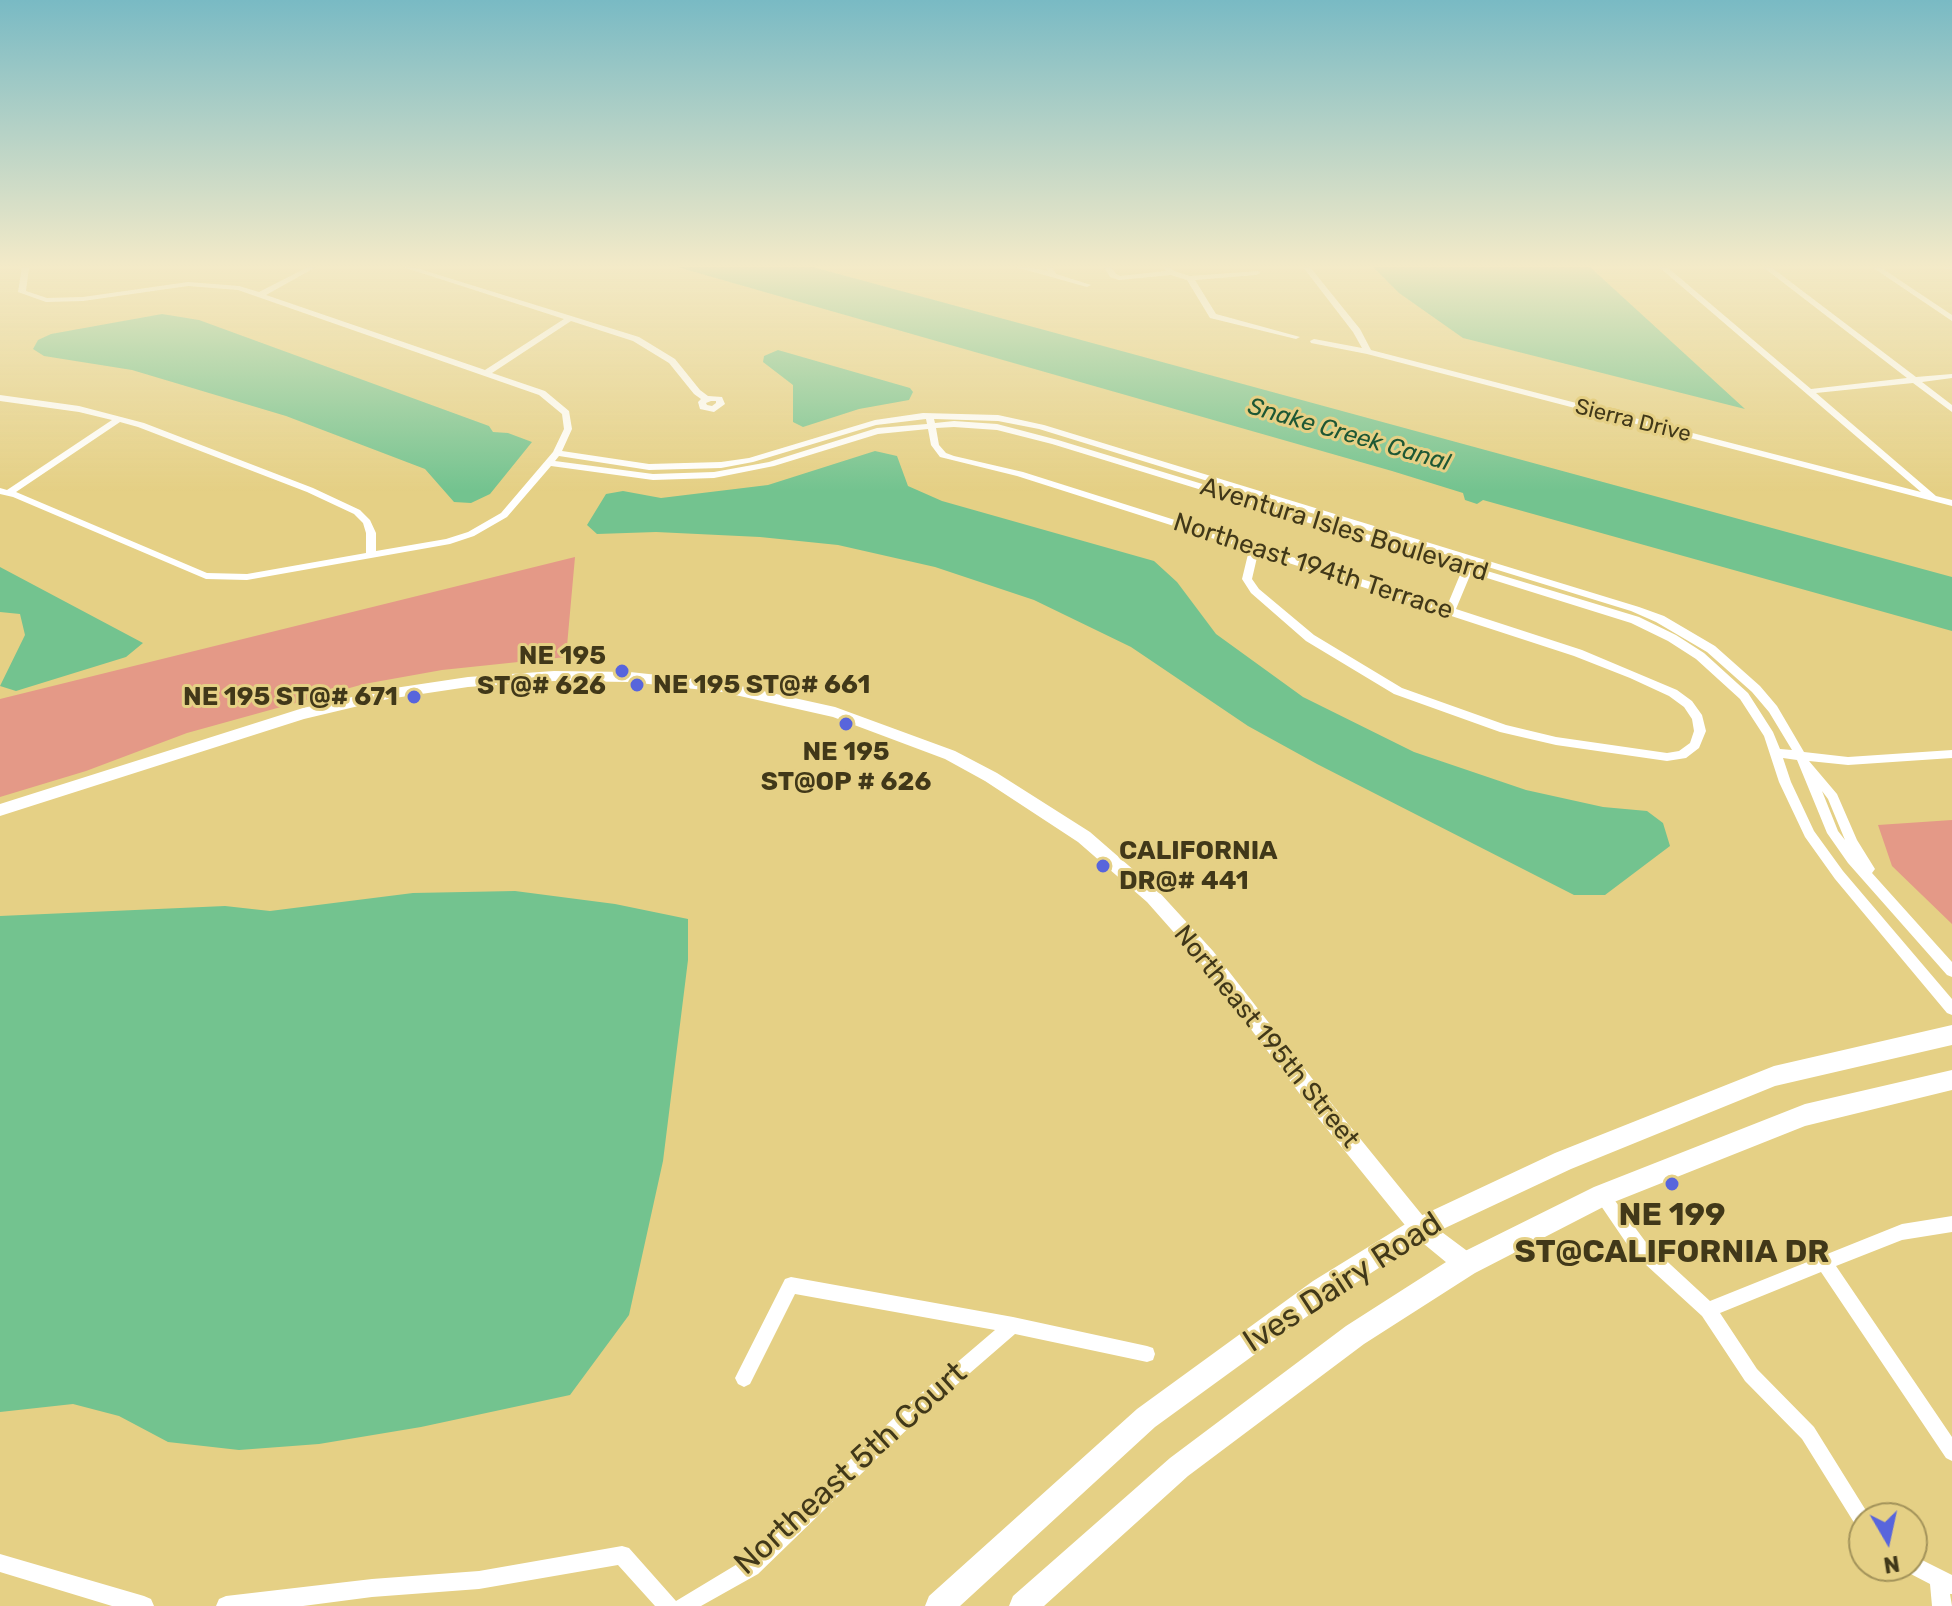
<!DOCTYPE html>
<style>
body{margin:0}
#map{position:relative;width:1952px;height:1606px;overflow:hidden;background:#e5d085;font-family:Rubik,sans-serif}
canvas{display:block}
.north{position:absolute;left:1848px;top:1502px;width:80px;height:80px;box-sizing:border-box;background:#e5d085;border:2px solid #a3935a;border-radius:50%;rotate:171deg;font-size:22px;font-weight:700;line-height:32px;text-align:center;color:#413819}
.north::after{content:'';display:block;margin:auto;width:28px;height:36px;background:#5865dc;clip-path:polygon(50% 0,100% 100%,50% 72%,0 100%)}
</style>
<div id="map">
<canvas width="1952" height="1606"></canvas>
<div class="north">N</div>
</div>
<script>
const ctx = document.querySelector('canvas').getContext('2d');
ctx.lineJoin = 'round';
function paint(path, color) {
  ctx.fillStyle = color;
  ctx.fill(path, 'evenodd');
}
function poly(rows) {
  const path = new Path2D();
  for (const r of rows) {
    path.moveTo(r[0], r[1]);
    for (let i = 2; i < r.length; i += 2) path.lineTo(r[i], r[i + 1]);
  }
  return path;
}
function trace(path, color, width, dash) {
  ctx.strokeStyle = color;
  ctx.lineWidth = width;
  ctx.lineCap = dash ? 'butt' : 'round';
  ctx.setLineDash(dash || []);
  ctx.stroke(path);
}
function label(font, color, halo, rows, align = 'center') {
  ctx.font = font + ' Rubik,sans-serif';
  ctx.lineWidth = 6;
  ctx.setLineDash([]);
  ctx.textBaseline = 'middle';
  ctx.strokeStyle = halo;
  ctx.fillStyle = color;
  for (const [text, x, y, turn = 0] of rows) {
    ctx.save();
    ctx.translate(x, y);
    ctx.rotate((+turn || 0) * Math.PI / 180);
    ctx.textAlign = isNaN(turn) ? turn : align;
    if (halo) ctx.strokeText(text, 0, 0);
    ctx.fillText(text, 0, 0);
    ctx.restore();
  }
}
paint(poly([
 [575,557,566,657,442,670,364,684,187,733,86,771,0,797,0,699],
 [1952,820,1952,924,1892,866,1878,825]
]), '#e49987');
paint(poly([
 [677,267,813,267,1952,577,1952,631,1483,500,1477,504,1465,500,1463,493,1392,471],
 [1373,267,1590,267,1745,409,1463,338,1399,293],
 [162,314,199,320,489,426,493,432,508,433,532,442,490,494,471,503,454,502,425,469,286,416,132,370,44,356,33,349,38,340,51,334],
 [778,350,910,388,913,392,909,400,859,409,803,427,793,422,793,385,763,362,764,356],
 [875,451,897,456,908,486,942,501,1154,561,1177,582,1216,634,1303,697,1414,752,1526,790,1603,807,1647,811,1663,823,1670,846,1605,895,1574,895,1317,764,1248,726,1131,647,1034,600,935,567,838,545,760,537,656,532,597,534,587,525,606,494,623,491,661,498,768,485],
 [0,567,143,643,126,657,16,691,0,686,25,635,20,614,0,612],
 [515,891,615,904,688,919,688,960,663,1161,629,1315,570,1395,421,1427,319,1444,239,1450,168,1442,119,1416,73,1404,0,1412,0,916,225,906,270,911,413,893]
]), '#73c38f');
paint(poly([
 [22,267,29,267,26,291,47,298,83,297,188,282,239,286,259,292,308,267,316,267,266,295,485,370,564,319,403,267,413,267,639,337,675,359,700,390,708,396,722,397,725,404,714,412,700,409,698,402,701,399,694,394,669,363,633,341,571,321,492,373,545,391,569,411,572,429,562,451,649,464,721,462,749,458,875,420,923,413,998,415,1044,425,1639,607,1664,616,1715,646,1760,686,1777,706,1804,752,1848,757,1952,750,1952,758,1848,765,1809,761,1837,794,1857,840,1875,869,1872,873,1952,962,1952,977,1947,975,1848,863,1827,833,1797,760,1783,758,1791,782,1814,831,1843,871,1952,999,1952,1015,1947,1013,1835,879,1805,837,1779,782,1764,736,1740,699,1696,659,1668,641,1631,623,1471,573,1456,609,1582,650,1677,690,1692,701,1702,715,1706,731,1699,748,1686,758,1667,761,1556,745,1500,732,1394,694,1306,641,1251,593,1242,579,1249,550,1017,476,940,457,931,445,928,429,878,434,774,466,714,478,653,480,551,466,507,517,474,536,450,544,247,580,206,579,13,497,0,494,0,488,7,490,112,420,79,412,0,401,0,395,79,406,144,423,313,488,360,510,370,520,376,533,376,551,446,539,468,532,501,513,553,452,564,429,562,414,539,395,238,290,188,286,83,301,46,302,18,292,22,267],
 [711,401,716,401,716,403,712,406,707,405,706,403,711,401],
 [926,419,927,424,877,428,769,462,714,472,653,474,555,461,559,456,649,470,721,468,753,462,876,425,926,419],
 [934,419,998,421,1039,429,1467,561,1465,564,1058,440,997,424,954,421,935,423,934,419],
 [120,422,138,427,307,492,354,514,363,523,366,533,366,553,247,574,207,573,16,492,120,422],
 [954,427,997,430,1052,444,1462,570,1447,606,1023,472,954,456,946,453,939,445,936,428,954,427],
 [1258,553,1574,656,1630,678,1669,696,1684,707,1692,719,1694,731,1690,743,1679,751,1667,753,1556,737,1506,725,1402,688,1314,635,1259,589,1252,579,1258,553],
 [1475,563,1631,611,1656,622,1707,652,1752,692,1769,712,1792,750,1780,749,1773,732,1748,693,1704,653,1676,635,1639,617,1474,567,1475,563],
 [1822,791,1828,799,1845,840,1838,831,1822,791],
 [1016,267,1027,267,1048,271,1046,267,1052,267,1056,274,1091,285,1087,287,1016,267],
 [1104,267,1111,267,1116,274,1120,276,1166,271,1164,267,1170,267,1174,271,1190,276,1259,271,1260,273,1256,275,1195,280,1216,314,1300,337,1296,339,1210,318,1187,280,1171,275,1119,280,1110,277,1104,267],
 [1303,267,1310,267,1360,329,1371,350,1921,492,1659,267,1667,267,1811,389,1907,378,1763,267,1771,267,1916,377,1952,374,1952,378,1922,382,1952,405,1952,412,1913,383,1816,393,1936,496,1952,500,1952,506,1367,354,1311,343,1310,341,1314,339,1362,348,1353,332,1303,267],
 [1872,267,1880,267,1952,315,1952,321,1872,267],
 [1944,267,1952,267,1952,269,1945,269,1944,267],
 [1602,1187,1607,1190,1645,1241,1710,1301,1902,1224,1952,1216,1952,1232,1902,1240,1836,1266,1952,1437,1952,1461,1946,1458,1821,1272,1720,1313,1757,1369,1814,1427,1870,1517,1871,1518,1864,1518,1864,1532,1858,1529,1802,1439,1745,1381,1702,1316,1633,1253,1597,1200,1594,1195,1597,1190,1602,1187],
 [791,1277,1013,1317,1147,1346,1153,1348,1155,1354,1153,1360,1147,1362,1015,1334,925,1412,758,1574,701,1606,655,1606,618,1565,479,1589,372,1597,303,1606,216,1606,219,1599,226,1596,372,1579,479,1571,622,1546,629,1548,676,1601,744,1560,913,1400,995,1330,795,1294,750,1384,744,1387,738,1384,735,1378,738,1372,785,1279,791,1277],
 [0,1554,144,1596,151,1599,154,1606,112,1606,0,1572,0,1554],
 [1912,1555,1952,1575,1952,1594,1950,1594,1952,1606,1932,1606,1930,1584,1905,1571,1904,1566,1912,1566,1912,1555]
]), '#fff');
paint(poly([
 [554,671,630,672,722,682,835,707,955,751,997,773,1090,832,1159,892,1213,951,1332,1104,1427,1221,1474,1256,1477,1264,1474,1272,1466,1275,1458,1272,1413,1235,1318,1118,1201,963,1147,902,1078,842,985,781,945,759,833,717,722,692,630,682,554,681,468,687,388,699,304,719,0,816,0,804,303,708,388,689,468,677,554,671]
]), '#fff');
paint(poly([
 [1952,1025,1952,1045,1775,1086,1571,1169,1428,1236,1331,1299,1155,1427,960,1606,925,1606,929,1596,1137,1409,1313,1281,1412,1220,1555,1153,1774,1066,1952,1025],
 [1952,1070,1952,1090,1805,1126,1609,1204,1475,1273,1364,1344,1188,1476,1044,1606,1009,1606,1013,1596,1170,1458,1346,1326,1457,1255,1594,1187,1805,1104,1952,1070]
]), '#fff');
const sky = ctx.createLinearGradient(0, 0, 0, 491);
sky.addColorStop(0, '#79bac4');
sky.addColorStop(0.54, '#f3eac8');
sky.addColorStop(1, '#f3eac800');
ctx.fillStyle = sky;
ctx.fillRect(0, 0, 1952, 491);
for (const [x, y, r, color] of [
 [622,671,8,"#5865dc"],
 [637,685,8,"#5865dc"],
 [414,697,8,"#5865dc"],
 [846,724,8,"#5865dc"],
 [1103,866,8,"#5865dc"],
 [1672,1184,8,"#5865dc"]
]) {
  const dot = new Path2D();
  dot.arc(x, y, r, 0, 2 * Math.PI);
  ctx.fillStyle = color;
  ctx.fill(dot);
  trace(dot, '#e5d085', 3);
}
label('22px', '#413819', '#e5d085', [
 ["Sierra Drive",1633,421,14]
]);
label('italic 24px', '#1d5735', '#e5d085', [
 ["Snake Creek Canal",1349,435,16]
]);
label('26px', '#413819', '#e5d085', [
 ["Aventura Isles Boulevard",1344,530,17],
 ["Northeast 194th Terrace",1313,567,18],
 ["Northeast 195th Street",1266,1037,51]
]);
label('bold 26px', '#413819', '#e5d085', [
 ["NE 195",606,656],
 ["ST@# 626",606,686],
 ["NE 195 ST@# 661",653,685,"left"],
 ["NE 195 ST@# 671",398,697],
 ["NE 195",846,752,"center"],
 ["ST@OP # 626",846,782,"center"],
 ["CALIFORNIA",1119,851,"left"],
 ["DR@# 441",1119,881,"left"]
], 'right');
label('bold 32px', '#413819', '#e5d085', [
 ["NE 199",1672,1216],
 ["ST@CALIFORNIA DR",1672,1253]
]);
label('32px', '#413819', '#e5d085', [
 ["Ives Dairy Road",1343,1283,-33],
 ["Northeast 5th Court",851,1469,-42]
]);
</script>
